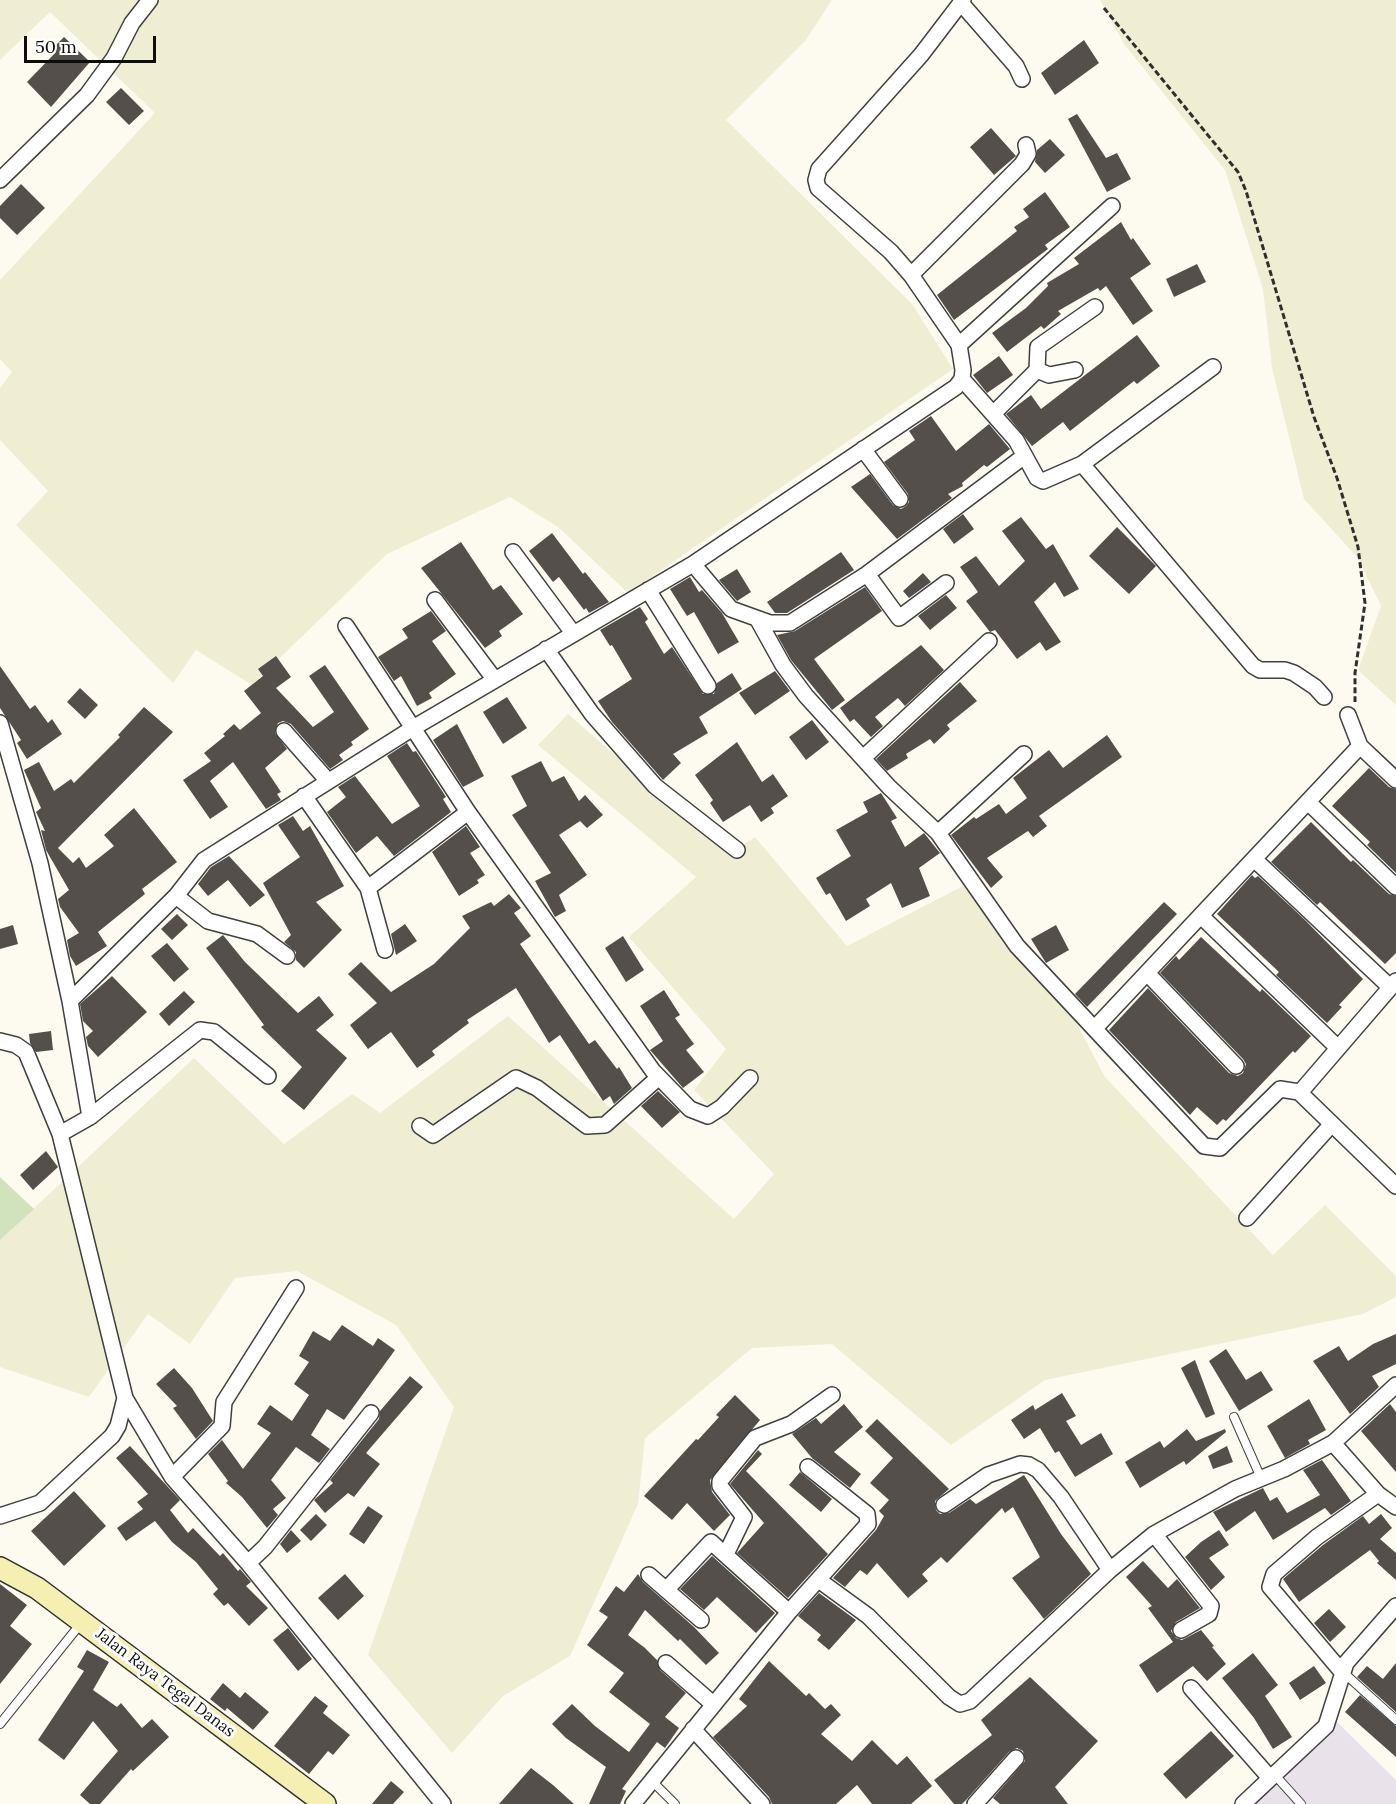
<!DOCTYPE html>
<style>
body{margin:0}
#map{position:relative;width:1396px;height:1804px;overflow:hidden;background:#fdfbef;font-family:Lora,serif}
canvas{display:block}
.scale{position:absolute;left:24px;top:36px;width:132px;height:27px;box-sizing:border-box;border:3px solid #0d0d0d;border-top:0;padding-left:8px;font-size:18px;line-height:21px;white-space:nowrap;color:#0d0d0d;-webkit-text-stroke:4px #fff;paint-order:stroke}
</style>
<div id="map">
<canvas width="1396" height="1804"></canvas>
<div class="scale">50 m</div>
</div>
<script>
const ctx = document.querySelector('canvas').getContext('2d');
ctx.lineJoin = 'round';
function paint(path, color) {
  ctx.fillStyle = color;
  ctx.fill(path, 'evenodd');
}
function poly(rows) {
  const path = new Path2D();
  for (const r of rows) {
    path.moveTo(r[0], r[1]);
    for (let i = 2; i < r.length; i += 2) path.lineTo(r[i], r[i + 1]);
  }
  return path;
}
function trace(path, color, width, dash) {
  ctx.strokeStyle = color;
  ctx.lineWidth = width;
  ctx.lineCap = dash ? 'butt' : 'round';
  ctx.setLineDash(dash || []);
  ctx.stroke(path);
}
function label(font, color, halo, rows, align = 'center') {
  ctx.font = font + ' Lora,serif';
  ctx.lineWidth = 6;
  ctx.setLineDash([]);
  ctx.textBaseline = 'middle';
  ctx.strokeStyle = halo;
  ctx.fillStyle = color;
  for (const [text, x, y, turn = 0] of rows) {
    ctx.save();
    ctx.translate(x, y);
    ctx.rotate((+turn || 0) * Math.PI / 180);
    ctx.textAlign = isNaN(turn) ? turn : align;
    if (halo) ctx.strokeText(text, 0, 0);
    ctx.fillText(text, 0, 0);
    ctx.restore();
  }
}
paint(poly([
 [1336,1721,1396,1780,1396,1804,1246,1804]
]), '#eae2eb');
paint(poly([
 [0,0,832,0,806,40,726,120,912,304,953,369,628,593,558,527,510,497,387,554,252,685,196,650,173,683,16,525,48,491,0,440,0,388,12,372,0,359,0,280,155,113,50,12,0,60],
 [1100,0,1396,0,1396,705,1358,670,1381,606,1358,558,1304,499,1272,368,1263,289,1225,170,1124,44],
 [568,714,729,854,755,837,847,946,963,886,1066,1004,1105,1077,1273,1255,1325,1205,1396,1276,1396,1297,1363,1314,1045,1380,951,1445,832,1344,752,1348,645,1438,638,1504,570,1656,503,1696,452,1753,368,1655,454,1407,396,1325,297,1271,235,1278,190,1344,148,1314,89,1397,0,1367,0,1240,194,1058,284,1144,352,1094,380,1113,508,1016,734,1219,774,1174,694,1090,726,1049,629,937,696,877,538,745]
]), '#f0eed2');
paint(poly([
 [0,1177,34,1209,0,1240]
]), '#d0e3bd');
paint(poly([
 [64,37,90,62,51,107,27,82,56,52,52,49],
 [1084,40,1099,63,1055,95,1041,73],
 [121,88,144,111,129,125,106,102],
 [1077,114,1106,158,1117,153,1131,179,1107,192,1068,119],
 [991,128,1016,156,994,175,970,147],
 [1050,139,1065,155,1045,173,1035,162,1037,150],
 [21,184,45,208,17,235,0,218,0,206],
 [1045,192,1070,227,1045,245,1048,249,954,320,937,295,1017,231,1014,227,1029,217,1023,209],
 [1121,222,1131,240,1133,238,1151,264,1130,278,1153,311,1133,325,1106,286,1100,291,1098,288,1058,311,1061,314,1044,329,1041,326,1007,352,992,333,1026,308,1048,286,1047,283,1079,264,1074,258],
 [1197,264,1206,282,1174,297,1166,279],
 [1137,335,1160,366,1137,384,1134,381,1070,431,1063,422,1032,446,1006,414,1031,395,1041,409],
 [999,356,1013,375,987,393,973,375],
 [931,416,956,451,989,424,1010,449,987,467,984,465,962,483,963,486,948,494,952,498,897,539,851,487,870,474,893,505,901,509,906,506,909,502,908,494,884,462,915,440,909,431],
 [963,514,974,529,954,544,943,529],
 [1021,517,1046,549,1053,544,1079,589,1064,597,1055,582,1034,602,1061,642,1046,651,1040,642,1017,659,995,630,990,632,966,601,978,592,960,567,976,556,999,586,1025,561,1002,531],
 [1117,527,1156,566,1129,594,1089,556],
 [552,533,583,574,585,572,609,602,589,613,586,608,584,610,559,577,553,582,529,551],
 [461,542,493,590,501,585,523,614,499,631,502,636,485,648,421,568],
 [841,552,854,570,787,613,775,613,767,602],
 [737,569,751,592,737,601,719,580],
 [923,573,931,582,909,598,903,591],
 [690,577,699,592,702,590,722,613,739,642,718,654,694,612,687,616,670,589],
 [865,587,882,611,814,659,845,700,832,710,791,660,777,635,795,631],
 [946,595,957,608,930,630,918,616],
 [640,607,648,619,645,622,664,654,672,647,703,694,714,694,717,683,732,673,742,689,699,717,708,733,673,754,681,763,663,780,612,722,598,701,632,679,612,645,610,646,600,630],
 [431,611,446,631,432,641,456,674,429,693,432,698,417,706,401,676,394,681,378,657,408,638,402,629],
 [921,645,944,670,905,706,898,698,875,717,883,726,871,737,854,719,850,722,840,708],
 [276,656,291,677,276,688,313,727,334,712,309,676,325,665,369,729,351,742,353,745,339,755,343,760,330,769,291,724,283,721,278,723,275,733,287,749,265,768,281,792,277,794,281,800,266,809,233,762,210,781,228,807,210,819,183,780,211,761,204,753,225,736,223,734,234,724,240,730,261,713,244,691,263,676,258,669],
 [0,666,30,709,35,705,48,723,52,719,62,734,27,759,17,743,21,740,0,708],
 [775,671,790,691,755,715,739,693],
 [960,682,977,701,947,725,950,729,934,744,930,739,906,754,908,758,887,771,876,759],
 [80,688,98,705,85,719,67,702],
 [507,697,527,728,503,744,483,712],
 [144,707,173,732,58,848,73,863,79,857,86,868,114,846,104,835,134,808,177,862,142,889,145,894,98,932,107,946,76,966,70,956,67,940,79,933,60,907,58,899,69,890,46,850,41,830,45,831,36,812,41,808,24,770,39,762,54,791,71,779,74,783,120,737,118,735],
 [812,720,829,742,806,760,789,737],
 [457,724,484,776,463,787,433,740],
 [1107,735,1122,757,1039,816,1047,826,1033,837,1028,831,987,858,1003,877,991,888,951,835,974,817,976,819,999,804,1006,814,1027,798,1013,778,1049,750,1063,768],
 [737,742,762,782,773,774,788,796,771,808,774,813,761,822,750,805,723,822,710,803,713,800,695,775],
 [407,743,413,752,416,751,446,797,443,799,451,812,394,856,377,836,356,853,327,812,346,797,338,787,355,776,392,824,420,806,387,756],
 [541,761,552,782,564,776,579,801,585,795,603,815,587,828,580,821,559,835,587,875,559,895,566,911,555,917,535,881,551,873,512,815,527,806,511,776],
 [1369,768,1389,787,1396,789,1396,873,1367,845,1370,842,1332,806],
 [881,793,897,818,891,821,905,847,924,833,940,853,919,868,930,896,902,908,891,883,866,899,870,906,846,921,830,893,826,895,816,878,851,856,836,830,868,812,863,802],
 [293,816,303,831,310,826,344,886,316,902,342,930,304,968,296,960,296,952,284,942,291,935,263,883,300,857,278,825],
 [1311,822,1351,862,1353,860,1389,894,1396,896,1396,953,1385,964,1320,902,1317,905,1271,862],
 [466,826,480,847,470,853,485,875,477,880,479,883,459,896,432,852],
 [229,856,265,895,250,907,228,880,208,896,198,884,211,867],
 [1252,875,1255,878,1258,876,1304,919,1363,979,1339,1005,1342,1007,1327,1023,1276,975,1279,972,1217,914],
 [509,894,521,908,514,913,531,936,520,944,589,1044,595,1040,617,1069,619,1067,632,1088,614,1104,610,1096,603,1101,560,1035,549,1043,516,988,467,1020,469,1023,432,1051,435,1055,417,1068,391,1032,368,1049,350,1025,377,1003,348,974,361,962,391,992,434,964,470,928,462,916,491,902,494,906],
 [1164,902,1177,914,1087,1007,1075,994],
 [177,914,188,925,172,940,161,929],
 [405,924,417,941,396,955,391,934],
 [13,925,18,944,0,949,0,929],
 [1056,925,1069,950,1046,963,1031,939],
 [223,935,245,962,298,1013,319,996,334,1015,316,1030,347,1058,304,1110,281,1091,302,1067,261,1027,264,1025,206,948],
 [623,936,644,970,626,982,605,948],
 [1201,937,1260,992,1262,989,1311,1036,1295,1053,1293,1051,1226,1121,1223,1119,1217,1125,1197,1107,1190,1115,1109,1030,1148,988,1229,1073,1238,1076,1243,1073,1246,1064,1243,1059,1160,973,1176,956,1179,960],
 [167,943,189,969,174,982,151,956],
 [112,976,147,1012,98,1057,88,1046,86,1037,93,1031,83,1021,80,1004],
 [664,990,680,1015,675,1018,694,1044,686,1050,704,1072,683,1088,650,1050,663,1041,640,1006],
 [184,991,195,1002,169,1026,159,1014],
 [51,1031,53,1050,36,1052,30,1043,29,1034],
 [658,1091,680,1112,662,1128,641,1106],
 [46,1151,58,1167,33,1190,20,1175],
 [342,1325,373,1346,378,1338,395,1350,344,1420,327,1409,311,1435,330,1449,319,1463,296,1447,271,1480,286,1498,273,1509,278,1515,267,1528,242,1497,226,1483,228,1481,208,1454,222,1440,243,1469,271,1433,257,1424,270,1405,292,1421,309,1395,294,1384,309,1362,299,1356,313,1331,330,1341],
 [1396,1334,1396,1364,1372,1376,1379,1387,1350,1414,1313,1361,1339,1346,1348,1361,1373,1344],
 [1226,1349,1246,1380,1261,1371,1273,1390,1239,1411,1209,1361],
 [1195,1360,1215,1414,1206,1418,1181,1368],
 [174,1368,192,1388,213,1421,196,1439,173,1408,177,1406,156,1384],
 [410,1376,423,1387,366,1453,380,1464,354,1497,348,1493,325,1513,314,1500,333,1483,330,1480,379,1419,380,1411],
 [1062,1393,1076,1416,1066,1421,1081,1445,1101,1433,1113,1454,1075,1477,1059,1451,1055,1453,1040,1428,1024,1439,1011,1420,1033,1405,1035,1410],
 [735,1395,760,1420,710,1480,712,1492,730,1515,714,1531,687,1503,672,1520,644,1496,696,1439,698,1440,719,1417,716,1415],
 [1309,1399,1326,1430,1308,1440,1310,1444,1285,1458,1267,1426],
 [844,1404,863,1427,834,1452,861,1474,850,1488,812,1458,792,1434,816,1418,821,1424],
 [1390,1404,1396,1412,1396,1472,1361,1431],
 [877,1419,949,1489,935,1501,936,1510,940,1514,949,1513,970,1499,976,1504,1024,1475,1061,1534,1091,1574,1044,1619,1012,1578,1040,1557,1013,1507,1005,1513,1002,1508,947,1563,941,1557,922,1574,928,1581,908,1598,877,1563,867,1575,860,1570,845,1587,833,1578,876,1530,884,1516,879,1511,889,1500,870,1483,893,1458,865,1431],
 [1187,1429,1196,1441,1225,1429,1226,1432,1186,1465,1184,1461,1140,1488,1125,1462,1160,1441,1164,1448],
 [130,1446,180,1500,170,1510,188,1533,193,1528,220,1556,223,1553,238,1571,240,1569,251,1582,246,1586,268,1608,249,1626,228,1603,224,1606,213,1594,218,1589,196,1562,172,1542,155,1521,126,1541,117,1528,143,1509,137,1502,148,1494,116,1458],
 [1227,1446,1233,1462,1213,1469,1208,1456],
 [758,1450,762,1454,746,1471,828,1554,788,1598,737,1553,764,1523,730,1484],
 [1322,1460,1351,1501,1331,1515,1325,1508,1273,1540,1255,1511,1226,1532,1213,1512,1263,1488,1270,1501,1277,1497,1287,1513,1320,1495,1303,1470],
 [800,1472,832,1499,821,1512,789,1485],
 [74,1491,106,1526,64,1566,31,1531],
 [368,1506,383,1516,364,1544,349,1534],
 [316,1514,327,1525,311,1541,300,1530],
 [1381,1514,1392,1528,1380,1539,1396,1553,1396,1580,1377,1563,1379,1561,1370,1550,1299,1602,1283,1579,1323,1545,1363,1516,1369,1524],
 [291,1530,301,1541,287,1553,280,1544],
 [1219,1530,1229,1545,1209,1558,1225,1577,1211,1590,1185,1557,1201,1542],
 [712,1556,775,1613,756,1633,717,1597,704,1610,680,1589],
 [1143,1561,1168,1588,1177,1579,1200,1608,1176,1622,1171,1631,1176,1638,1182,1640,1201,1630,1214,1646,1212,1647,1226,1664,1207,1681,1193,1666,1157,1693,1139,1665,1173,1642,1148,1608,1152,1606,1126,1577],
 [345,1574,364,1596,338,1620,318,1598],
 [638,1574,643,1582,694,1627,719,1653,706,1665,680,1639,678,1641,645,1610,628,1635,645,1648,657,1660,660,1670,686,1693,665,1717,679,1728,665,1748,657,1742,622,1789,626,1791,620,1804,589,1804,606,1767,566,1738,552,1724,572,1704,595,1726,629,1752,650,1724,609,1692,624,1673,587,1645,608,1617,599,1611,616,1586,624,1592],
 [0,1584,27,1605,10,1626,32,1644,0,1684],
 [819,1593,856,1620,829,1650,817,1640,821,1635,798,1616],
 [1329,1609,1346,1627,1330,1642,1314,1623],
 [288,1628,312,1659,298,1671,273,1640],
 [87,1650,109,1662,93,1690,117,1707,121,1703,142,1728,152,1719,169,1737,133,1771,131,1769,100,1804,90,1804,80,1795,118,1751,93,1721,64,1760,38,1740,84,1671,77,1667],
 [1253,1653,1278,1685,1265,1696,1292,1737,1273,1749,1254,1718,1222,1678],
 [769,1661,806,1696,809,1693,825,1709,831,1704,841,1715,821,1734,852,1761,872,1740,897,1765,907,1756,932,1786,911,1804,872,1804,857,1785,836,1804,772,1804,769,1797,713,1737,747,1706,739,1699],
 [1396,1663,1396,1712,1357,1677,1367,1666,1383,1679],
 [1314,1666,1326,1683,1300,1700,1289,1683],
 [1030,1677,1098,1741,1055,1787,1068,1804,1000,1804,993,1798,1025,1761,1023,1751,1017,1748,1009,1752,966,1800,962,1804,954,1804,934,1780,992,1735,981,1720],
 [223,1683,240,1698,245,1692,269,1712,253,1730,227,1708,225,1711,210,1699],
 [1360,1695,1396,1726,1396,1757,1345,1712],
 [315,1696,328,1706,323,1713,350,1735,333,1755,328,1751,309,1774,274,1746],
 [1211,1731,1234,1756,1186,1799,1163,1774],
 [531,1768,553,1785,574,1804,499,1804],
 [391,1781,404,1792,393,1804,372,1804]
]), '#544f4b');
const lane = poly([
 [1234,1417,1261,1478],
 [1344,1673,1396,1720],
 [0,1724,82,1622],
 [1274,1774,1301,1804],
 [652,1781,675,1804]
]);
const street = poly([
 [961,3,1016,66,1022,79],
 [0,180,87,95,114,58,132,23,150,0],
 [911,275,1022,164,1028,154,1026,145],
 [959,345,1112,206],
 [1037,370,1038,347,1095,307],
 [962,379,1016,440,1037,478,1043,481,1082,464,1213,367],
 [993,414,1037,370,1049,375,1075,370],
 [863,449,900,499],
 [1082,464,1253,666,1260,670,1285,670,1294,673,1315,687,1324,697],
 [513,552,573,633],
 [693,564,731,609,770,623,790,623,867,574,1023,457],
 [867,574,899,618,946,583],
 [648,590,708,686],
 [435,600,495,680],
 [758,620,783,665,806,696,889,787,938,833,1017,946,1204,1146,1220,1148,1280,1089,1299,1092,1303,1089,1396,981],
 [346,626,468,812,653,1071,690,1109,708,1116,722,1107,750,1078],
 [546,649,592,714,655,786,737,850],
 [1348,715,1360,746,1396,780],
 [0,723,40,863,70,1001,90,1117,60,1134,125,1398,172,1477,248,1563,443,1804],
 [284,731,328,781],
 [863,758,989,641],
 [304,796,368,888,385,950],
 [1308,802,1396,887],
 [938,833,1024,754],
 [1254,859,1390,987],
 [368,888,468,812],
 [176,896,208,921,257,934,287,956],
 [1201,916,1337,1047],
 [1147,973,1236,1066],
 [70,1001,176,896,204,860,413,728,693,564,956,387,962,379,963,370,959,345,911,275,891,252,818,188,816,180,819,169,921,55,963,0],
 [1095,1028,1360,746],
 [0,1041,16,1045,26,1052,60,1134],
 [1299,1092,1396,1186],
 [90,1117,200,1030,214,1032,268,1076],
 [420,1126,433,1135,516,1078,537,1088,587,1126,605,1125,659,1077],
 [1247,1218,1331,1125],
 [1333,1443,1396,1385],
 [172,1477,222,1426,224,1402,296,1288],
 [1378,1494,1396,1507],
 [944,1505,988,1475,1020,1464,1029,1465,1038,1470,1061,1497,1110,1570,1154,1534,1235,1489,1284,1469,1333,1443,1378,1494,1317,1537,1274,1574,1270,1587,1342,1672],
 [0,1516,40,1503,112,1436,118,1426,125,1398],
 [1154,1534,1211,1606,1209,1614,1181,1630],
 [726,1554,744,1517,720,1486,720,1481,755,1438,791,1424,832,1395],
 [248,1563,265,1547,371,1413],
 [649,1575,701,1620],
 [820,1581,868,1616,949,1697,960,1704,970,1701,1110,1570],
 [666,1590,711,1542,789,1612],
 [666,1663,713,1704],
 [1191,1688,1270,1778],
 [693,1729,762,1804],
 [633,1804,789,1612,868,1524,867,1514,808,1467],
 [975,1804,1016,1758],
 [1243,1804,1326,1726,1346,1663,1396,1606]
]);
const secondary = poly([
 [0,1568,37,1588,325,1804]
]);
trace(lane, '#404040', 10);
trace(street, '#404040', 18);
trace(secondary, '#2f2f2f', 24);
trace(poly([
 [1104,8,1238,172,1246,191,1314,417,1337,478,1358,547,1365,603,1355,673,1355,702]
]), '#2f2f2f', 3, [6, 3]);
trace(lane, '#fff', 8);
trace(street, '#fff', 15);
trace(secondary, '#f5efb2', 21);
label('16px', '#0d0d0d', '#fff', [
 ["Jalan Raya Tegal Danas",165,1683,37]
]);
</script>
